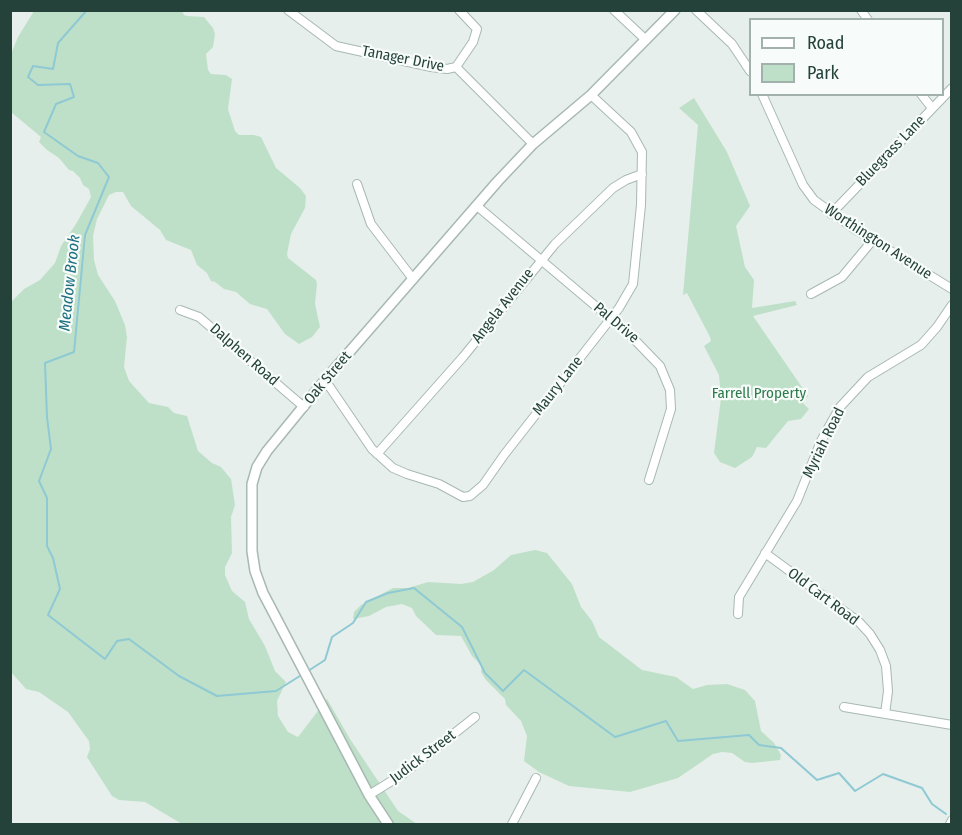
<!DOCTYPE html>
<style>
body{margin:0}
#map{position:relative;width:962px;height:835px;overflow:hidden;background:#e6efeb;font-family:"Fira Sans Condensed",sans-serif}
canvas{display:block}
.frame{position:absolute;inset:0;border:12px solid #24423a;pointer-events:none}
.legend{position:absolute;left:749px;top:18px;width:195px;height:78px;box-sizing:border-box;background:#f7fbf9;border:2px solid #a3b1ad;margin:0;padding:8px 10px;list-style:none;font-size:18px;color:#24423a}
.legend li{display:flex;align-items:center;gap:12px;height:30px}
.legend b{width:30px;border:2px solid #a3b1ad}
</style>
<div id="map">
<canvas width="962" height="835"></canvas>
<div class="frame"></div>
<ul class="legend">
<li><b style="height:8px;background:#fff"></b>Road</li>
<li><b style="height:16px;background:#bfe0c8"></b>Park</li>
</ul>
</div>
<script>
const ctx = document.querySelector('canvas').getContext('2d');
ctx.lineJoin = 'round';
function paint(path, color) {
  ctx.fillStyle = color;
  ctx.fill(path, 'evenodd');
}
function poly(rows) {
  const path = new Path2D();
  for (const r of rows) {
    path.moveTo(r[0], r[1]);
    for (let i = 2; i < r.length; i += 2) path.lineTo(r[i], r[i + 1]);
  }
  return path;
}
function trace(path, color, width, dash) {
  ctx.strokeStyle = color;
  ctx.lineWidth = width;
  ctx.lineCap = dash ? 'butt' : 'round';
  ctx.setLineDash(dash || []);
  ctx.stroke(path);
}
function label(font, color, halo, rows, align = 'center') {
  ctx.font = font + ' "Fira Sans Condensed",sans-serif';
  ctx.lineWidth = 4.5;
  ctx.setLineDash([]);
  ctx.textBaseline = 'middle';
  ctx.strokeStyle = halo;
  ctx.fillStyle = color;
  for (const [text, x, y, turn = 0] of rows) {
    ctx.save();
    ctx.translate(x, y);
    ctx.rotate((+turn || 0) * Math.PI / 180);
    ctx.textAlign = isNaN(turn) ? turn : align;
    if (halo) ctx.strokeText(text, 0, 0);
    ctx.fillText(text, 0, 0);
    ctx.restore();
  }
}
paint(poly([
 [34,11,182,11,184,15,187,16,204,17,213,28,215,34,213,47,206,54,208,70,211,74,226,75,232,79,228,109,235,131,239,135,254,135,261,137,276,168,300,188,306,196,305,208,291,234,287,254,288,258,316,280,317,284,315,304,320,327,312,337,299,344,285,334,267,309,250,304,236,292,224,289,215,282,211,281,207,273,197,265,191,250,166,240,160,230,131,206,123,192,116,192,109,195,97,219,93,236,94,260,98,275,115,301,125,325,127,337,124,367,129,381,149,403,168,407,174,413,187,416,198,451,212,463,221,467,231,479,235,505,231,517,232,553,225,567,225,575,232,591,245,602,249,619,265,646,275,671,286,682,277,701,278,716,288,732,298,737,327,699,350,739,398,811,417,824,182,824,145,802,119,800,112,796,87,757,90,749,89,741,68,712,39,692,26,689,11,672,11,302,24,289,40,280,55,263,61,246,76,224,91,197,89,189,83,185,80,178,73,171,69,170,59,158,47,150,39,142,41,137,11,112,11,54,18,37],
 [694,98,727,152,750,206,736,226,745,267,754,280,752,308,795,301,797,305,753,316,808,396,803,403,809,409,801,419,788,421,766,448,757,447,752,457,735,468,720,462,714,453,721,398,719,375,704,346,711,341,710,337,687,293,683,295,698,125,679,108],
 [535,550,547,553,572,584,581,607,592,621,599,637,642,670,676,677,693,689,707,685,727,684,745,690,755,701,761,731,774,743,781,755,780,760,752,763,745,762,732,753,722,752,713,754,678,778,630,792,569,786,539,772,524,761,527,736,521,721,506,705,505,699,486,680,481,672,482,666,472,656,461,636,436,635,416,616,412,608,402,604,386,607,369,616,353,619,354,612,361,605,393,588,408,588,428,582,461,584,473,582,494,570,511,555]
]), '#bfe0c8');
trace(poly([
 [87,10,58,43,53,69,33,66,28,77,38,85,70,84,74,97,56,104,44,132,78,156,98,163,109,177,85,235,74,352,45,363,47,417,51,449,39,481,47,498,47,546,53,558,60,589,48,615,105,659,117,641,129,639,179,676,217,696,276,691,303,674],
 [308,671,325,660,332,637,353,623,366,602,388,593,414,588,462,627,485,673,503,691,524,670,615,737,666,721,678,741,749,735,759,745,781,748,817,780,839,773,855,791,883,774,922,788,932,804,946,814]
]), '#8ec9d4', 2);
const minor = poly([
 [288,10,336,46,431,67,447,69,456,67,533,144],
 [614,10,646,40],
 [696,10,732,44,750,71],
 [861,10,868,20],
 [456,67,473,42,477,29,459,10],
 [762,94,803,185,814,200,853,228,952,289],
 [921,94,932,108],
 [357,184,371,224,413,279],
 [477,206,631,336,660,366,670,390,671,409,649,480],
 [831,214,952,88],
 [811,294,842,277,872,241],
 [180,310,199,317,304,407],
 [325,380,372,449,393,468,407,474,439,484,463,497,470,496,483,485,504,455,619,308,633,284,641,205,642,152,631,132,591,95],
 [377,454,463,357,555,244,613,188,626,180,642,174],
 [765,553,859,622,870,634,880,650,886,666,888,691,885,714],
 [738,614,739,597,797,501,821,441,840,407,868,377,921,345,937,327,952,305],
 [844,707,952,725],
 [369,795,403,774,475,717],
 [512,824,536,778],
 [950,824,952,820]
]);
const tertiary = poly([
 [388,824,369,795,263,593,255,571,252,551,252,484,257,467,267,451,325,380,498,181,533,144,591,95,675,10]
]);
trace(minor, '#a8b8b2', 10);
trace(tertiary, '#a8b8b2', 12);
trace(minor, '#fff', 8);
trace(tertiary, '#fff', 9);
label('15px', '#24423a', '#f7fbf9', [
 ["Tanager Drive",403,59,11],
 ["Bluegrass Lane",891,151,-46],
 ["Worthington Avenue",878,242,33],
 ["Angela Avenue",503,306,-52],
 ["Pal Drive",616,323,40],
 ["Dalphen Road",244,355,41],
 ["Oak Street",328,378,-50],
 ["Maury Lane",558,386,-52],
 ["Myriah Road",824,443,-64],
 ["Old Cart Road",823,597,37],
 ["Judick Street",423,757,-37]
]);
label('15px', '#2d7a4b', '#f7fbf9', [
 ["Farrell Property",759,394]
]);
label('italic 16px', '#1c6f80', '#f7fbf9', [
 ["Meadow Brook",70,283,-84]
]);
</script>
